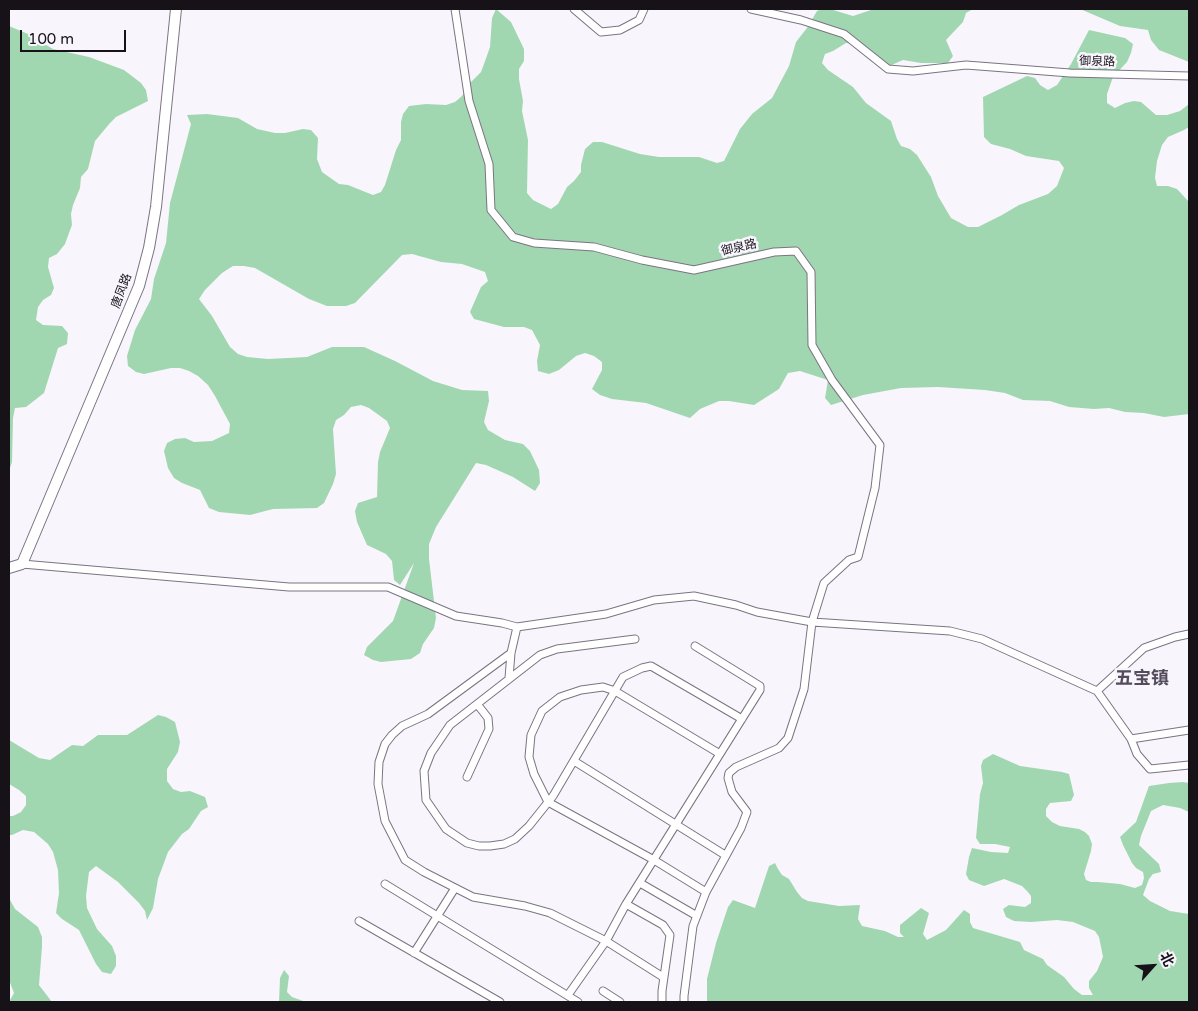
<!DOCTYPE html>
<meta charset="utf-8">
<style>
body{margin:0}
#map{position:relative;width:1198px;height:1011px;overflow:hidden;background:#f9f5fd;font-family:"Varela Round","Noto Sans SC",sans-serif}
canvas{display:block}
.frame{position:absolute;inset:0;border:10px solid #161218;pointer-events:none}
.north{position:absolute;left:1128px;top:941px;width:50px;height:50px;-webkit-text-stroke:4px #f9f5fd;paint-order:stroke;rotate:64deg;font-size:14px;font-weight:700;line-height:20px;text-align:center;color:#161218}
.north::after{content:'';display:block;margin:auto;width:18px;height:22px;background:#161218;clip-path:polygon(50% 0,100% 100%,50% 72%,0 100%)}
.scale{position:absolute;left:20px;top:30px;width:106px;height:22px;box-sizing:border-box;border:2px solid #161218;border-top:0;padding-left:6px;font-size:15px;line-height:18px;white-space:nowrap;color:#161218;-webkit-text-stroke:4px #f9f5fd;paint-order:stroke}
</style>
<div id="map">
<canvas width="1198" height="1011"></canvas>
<div class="frame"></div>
<div class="north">北</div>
<div class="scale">100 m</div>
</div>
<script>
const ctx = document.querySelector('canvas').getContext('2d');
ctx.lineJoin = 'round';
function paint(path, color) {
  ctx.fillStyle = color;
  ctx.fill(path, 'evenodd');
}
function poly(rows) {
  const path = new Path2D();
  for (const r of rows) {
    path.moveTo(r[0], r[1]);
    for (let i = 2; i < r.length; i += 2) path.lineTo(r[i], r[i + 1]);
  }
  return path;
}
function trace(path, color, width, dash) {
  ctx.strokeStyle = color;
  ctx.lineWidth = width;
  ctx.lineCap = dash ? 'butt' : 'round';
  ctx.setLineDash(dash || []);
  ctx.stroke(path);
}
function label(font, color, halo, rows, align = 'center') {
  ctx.font = font + ' "Varela Round","Noto Sans SC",sans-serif';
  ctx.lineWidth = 5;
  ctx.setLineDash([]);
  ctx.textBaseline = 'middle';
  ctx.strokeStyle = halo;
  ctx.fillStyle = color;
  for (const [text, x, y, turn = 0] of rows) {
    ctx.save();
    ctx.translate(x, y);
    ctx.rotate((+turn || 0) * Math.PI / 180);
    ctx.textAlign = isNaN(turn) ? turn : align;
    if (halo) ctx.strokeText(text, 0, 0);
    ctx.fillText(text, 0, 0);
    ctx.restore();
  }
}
paint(poly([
 [496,9,511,22,524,49,524,61,519,69,519,79,523,101,522,111,528,140,527,193,533,200,551,209,558,204,567,187,574,181,581,172,581,165,585,149,593,142,602,142,640,154,659,157,699,157,717,163,724,161,740,129,752,114,772,98,789,66,796,42,807,28,817,11,822,9,830,9,853,16,874,9,973,9,966,13,963,22,946,40,953,56,948,63,921,63,903,60,887,67,856,44,846,43,833,51,825,54,822,63,828,70,853,87,866,103,891,121,897,139,901,146,910,149,917,155,931,177,938,196,951,218,968,227,978,227,1002,215,1019,205,1048,194,1057,186,1064,168,1059,161,1026,156,1010,149,991,144,984,137,983,97,1027,76,1035,78,1040,85,1048,90,1057,85,1071,64,1089,30,1125,38,1133,44,1131,53,1127,62,1113,77,1107,94,1107,103,1115,108,1125,103,1134,101,1141,102,1156,115,1167,115,1180,111,1189,104,1189,127,1184,130,1168,137,1162,145,1157,161,1155,178,1157,186,1168,186,1177,189,1189,202,1189,414,1164,417,1144,413,1125,412,1109,408,1094,409,1069,407,1050,401,1023,400,1005,393,985,390,938,387,901,388,863,395,831,405,825,398,828,380,800,371,788,373,779,389,754,405,729,401,719,401,700,409,690,418,646,403,612,399,600,395,592,389,602,370,602,362,594,356,585,353,576,356,559,370,549,374,538,371,537,361,540,345,532,330,524,327,504,327,474,319,470,312,481,287,488,281,485,272,462,264,441,262,412,254,402,255,355,303,346,306,327,306,309,299,255,268,244,266,233,266,222,273,205,290,199,299,212,316,230,347,238,354,247,357,268,359,307,357,332,347,364,347,395,361,433,381,462,390,488,391,489,401,484,422,488,430,505,440,523,444,530,451,539,470,540,483,535,491,513,477,486,465,476,463,436,527,429,544,429,559,436,618,434,628,423,644,420,653,411,659,381,662,373,660,364,655,367,647,393,621,414,563,400,585,394,580,392,561,386,554,367,545,357,522,355,511,358,503,377,497,378,462,380,452,390,428,387,421,369,408,361,405,351,407,344,415,336,420,333,429,336,474,333,484,324,503,317,508,273,509,250,515,219,512,209,508,200,490,182,483,174,478,168,468,164,451,167,443,175,439,185,438,194,442,212,441,229,433,230,424,215,396,208,385,198,376,189,371,180,368,171,368,144,374,136,372,128,366,127,356,135,330,151,299,154,279,166,243,170,203,191,124,187,115,207,114,238,118,257,129,275,133,285,133,303,129,311,130,318,138,317,159,322,172,339,184,348,185,373,195,381,192,385,185,396,150,401,140,401,122,403,114,409,106,426,104,446,105,455,102,462,96,469,84,481,72,484,64,490,47,492,18],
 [1080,9,1189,9,1189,62,1159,50,1151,40,1148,30,1120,26],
 [9,26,28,34,53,49,89,57,124,70,141,83,146,90,148,101,116,117,110,123,95,141,88,169,81,177,80,188,73,205,71,214,72,225,69,233,65,244,57,254,49,258,48,267,54,288,51,295,43,300,38,307,36,320,43,325,62,326,68,333,67,344,58,348,44,393,26,407,15,408,13,418,12,462,9,471],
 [158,715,166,717,175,722,180,742,178,752,167,769,167,781,173,789,181,792,190,791,205,797,208,807,201,811,189,829,182,834,168,852,158,879,153,908,147,920,145,911,139,903,118,882,96,866,89,872,86,896,87,908,97,929,112,946,116,956,116,966,111,974,102,972,96,964,79,930,62,919,56,913,59,893,58,870,53,852,48,844,34,832,23,830,12,835,9,835,9,816,13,816,21,812,26,805,26,796,19,790,9,784,9,740,39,758,50,760,72,745,83,746,98,735,127,735],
 [993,754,1020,766,1062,772,1069,774,1074,795,1071,801,1050,803,1046,809,1046,816,1052,822,1060,826,1079,829,1085,832,1089,836,1092,844,1091,851,1084,874,1086,880,1091,882,1098,882,1120,884,1135,888,1142,885,1144,878,1143,872,1136,868,1132,863,1123,845,1120,837,1136,822,1149,786,1169,783,1183,782,1189,783,1189,812,1180,808,1163,805,1151,811,1141,836,1139,845,1159,864,1161,872,1153,874,1149,879,1143,895,1150,901,1170,911,1189,914,1189,1002,707,1002,707,979,716,943,728,907,733,900,755,908,769,866,775,863,778,869,782,875,789,879,797,892,802,898,808,901,839,906,860,905,858,919,862,926,885,931,898,937,904,937,900,933,900,925,921,908,929,913,923,934,927,940,946,930,964,910,970,914,970,922,973,928,1020,942,1024,950,1043,959,1047,965,1064,977,1074,989,1082,995,1093,995,1089,988,1089,981,1097,971,1103,957,1099,937,1095,931,1073,922,1057,920,1031,922,1014,921,1006,917,1003,909,1009,905,1025,907,1031,903,1031,896,1027,891,1022,886,1004,879,984,886,969,880,966,874,969,857,972,848,991,852,1008,853,1010,847,995,844,980,844,976,838,980,794,983,783,981,766,983,760],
 [9,898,15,909,38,927,42,937,42,947,39,985,52,1002,9,1002,14,993,9,980],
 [284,970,289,976,287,992,292,997,306,1002,279,1002,280,978]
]), '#a1d7b0');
const minor = poly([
 [455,9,469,101,489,164,491,210,513,237,534,243,594,247,642,260,694,270,774,252,796,251,811,272,812,345,832,380,880,445,875,488,858,557,849,560,824,583,812,622,804,689,788,738,779,748,736,767,729,773,728,778,732,792,747,812,741,828,706,892,693,926,684,996,684,1002],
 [574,9,601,32,620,30,639,20,644,9],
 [751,9,801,20,844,34,888,69,913,71,966,65,1070,73,1189,76],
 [22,564,289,587,388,587,456,616,502,623,517,627,606,614,654,600,694,596,736,605,757,612,812,622,950,631,982,639,1097,691,1131,739,1137,754,1150,769,1189,765],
 [635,639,557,649,540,655,450,725,431,753,424,771,426,800,446,829,467,843,479,846,490,846,504,844,515,839,529,826,553,796,623,677,642,668,651,666,742,719],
 [511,653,428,714,402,726,392,735,385,744,379,762,378,784,385,821,405,860,424,872,473,897,525,906,550,913,606,941,663,977],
 [509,678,511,653,517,627],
 [1097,691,1144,648,1175,637,1189,634],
 [1131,739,1189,730],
 [574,761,725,855],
 [467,777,489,729,488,718,477,704],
 [640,883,697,916],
 [385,884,578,1002],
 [706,892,654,860,548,802,534,774,529,757,531,735,542,711,560,697,581,690,603,687,615,691,720,754],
 [626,904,663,925,670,935,662,991,662,1002],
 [359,921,500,1002],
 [414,953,455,888],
 [603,991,620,1002],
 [568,995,606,941,626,904,760,690,760,686,695,646]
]);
const highway = poly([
 [9,568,22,564,139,286,149,248,156,207,176,9]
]);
trace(minor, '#7c7383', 9);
trace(highway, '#7c7383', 12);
trace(minor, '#fff', 7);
trace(highway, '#fff', 10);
label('12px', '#161218', '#f9f5fd', [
 ["御泉路",1097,62,2],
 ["御泉路",739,248,-13],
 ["唐凤路",122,291,-69]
]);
label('bold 18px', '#544c5b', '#f9f5fd', [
 ["五宝镇",1142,679]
]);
</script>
